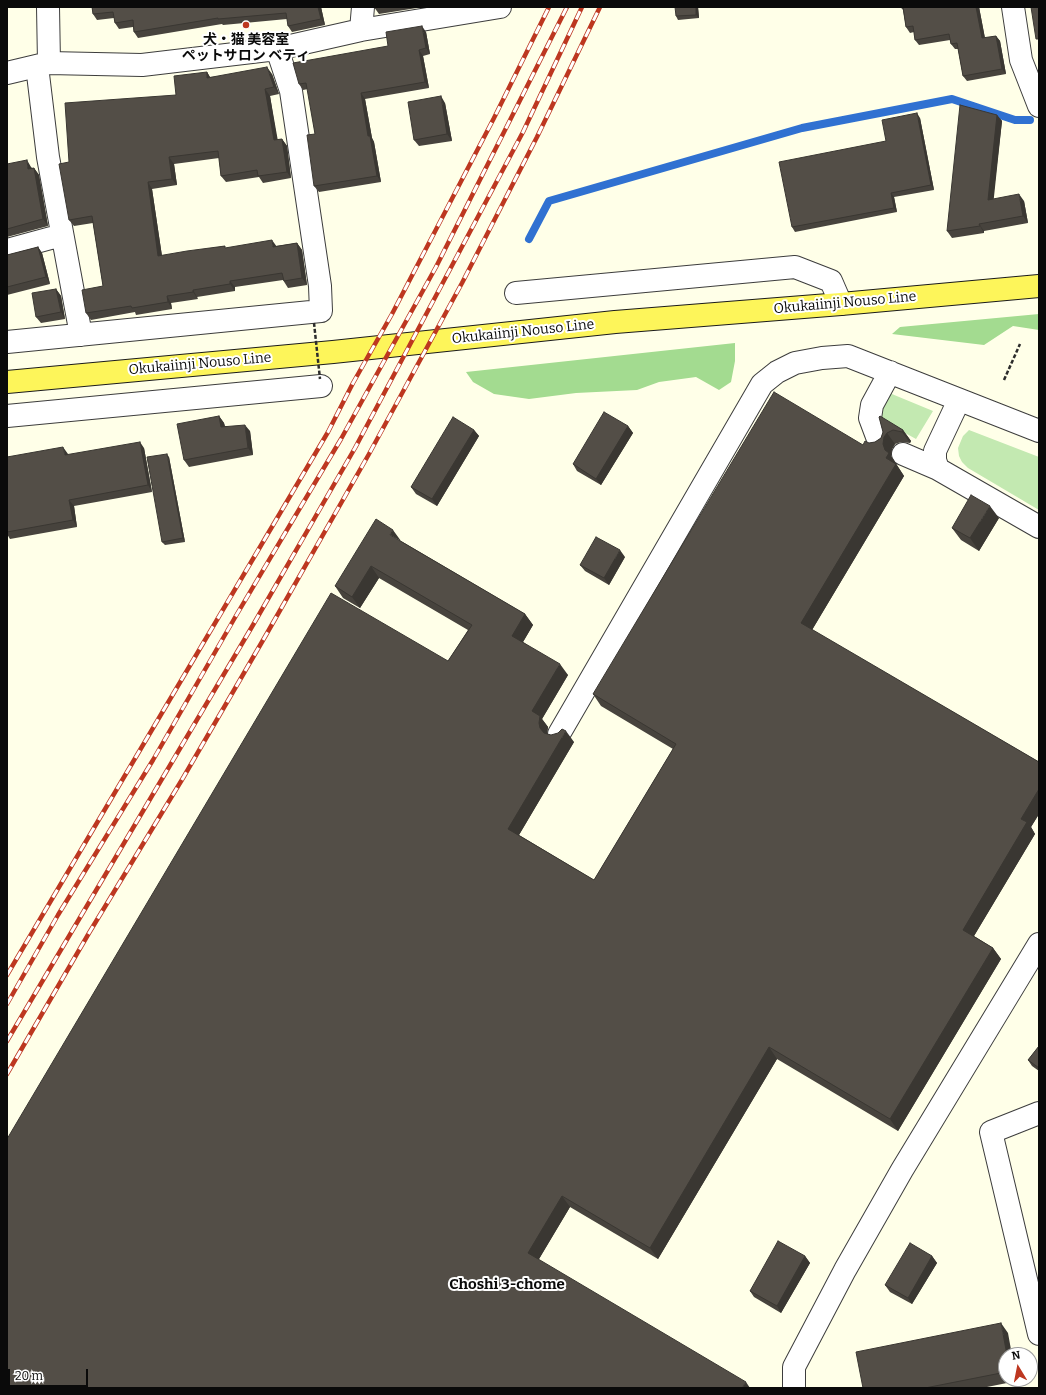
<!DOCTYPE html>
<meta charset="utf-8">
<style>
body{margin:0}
#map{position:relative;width:1046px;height:1395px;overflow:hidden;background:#ffffe8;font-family:Bitter,serif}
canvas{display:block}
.frame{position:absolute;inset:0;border:8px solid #0a0a0a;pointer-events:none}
.north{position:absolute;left:998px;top:1347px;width:40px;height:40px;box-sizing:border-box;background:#fff;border:1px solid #9d9d9d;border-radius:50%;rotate:350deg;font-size:11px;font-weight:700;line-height:16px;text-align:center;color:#0a0a0a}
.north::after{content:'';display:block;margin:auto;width:14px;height:18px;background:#bd3720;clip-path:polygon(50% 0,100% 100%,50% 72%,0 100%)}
.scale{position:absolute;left:8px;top:1369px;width:80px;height:18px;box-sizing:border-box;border:2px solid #0a0a0a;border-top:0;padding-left:5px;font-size:12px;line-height:14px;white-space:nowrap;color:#0a0a0a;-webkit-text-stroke:3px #fff;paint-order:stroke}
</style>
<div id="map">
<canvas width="1046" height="1395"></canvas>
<div class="frame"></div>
<div class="north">N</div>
<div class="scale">20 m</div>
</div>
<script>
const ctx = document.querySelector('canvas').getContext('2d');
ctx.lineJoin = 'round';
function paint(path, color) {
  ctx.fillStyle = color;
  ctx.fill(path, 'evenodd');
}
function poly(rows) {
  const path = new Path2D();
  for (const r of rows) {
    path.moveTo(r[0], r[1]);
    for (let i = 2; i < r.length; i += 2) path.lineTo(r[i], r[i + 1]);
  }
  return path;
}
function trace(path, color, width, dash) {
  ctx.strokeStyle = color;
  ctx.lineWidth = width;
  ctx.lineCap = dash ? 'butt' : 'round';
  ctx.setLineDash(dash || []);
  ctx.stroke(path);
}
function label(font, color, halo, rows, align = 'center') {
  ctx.font = font + ' Bitter,"Noto Sans JP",serif';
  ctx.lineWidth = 4;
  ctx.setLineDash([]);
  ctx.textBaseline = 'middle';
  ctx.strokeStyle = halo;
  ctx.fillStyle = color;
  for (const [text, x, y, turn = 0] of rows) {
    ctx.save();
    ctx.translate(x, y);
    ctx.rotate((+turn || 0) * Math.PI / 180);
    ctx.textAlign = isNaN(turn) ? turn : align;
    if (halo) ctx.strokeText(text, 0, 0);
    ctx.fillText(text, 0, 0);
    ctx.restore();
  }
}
paint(poly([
 [887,392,933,411,916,439,878,418],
 [969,430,1039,457,1039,510,968,468,962,462,959,456,958,448,963,436]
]), '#c3e9b1');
paint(poly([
 [1039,314,1039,330,1013,326,984,345,892,334,900,327],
 [735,343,735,361,731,382,719,390,696,377,659,382,637,390,576,393,529,399,494,394,473,382,466,372]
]), '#a3db90');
trace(poly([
 [529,239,549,201,802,128,952,99,1015,120,1030,120]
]), '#3071d1', 8);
const minor = poly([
 [48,7,49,63],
 [1013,7,1021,60,1039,106],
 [361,30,363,7],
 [37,66,48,157,81,335],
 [7,73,49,63,142,65,277,49,361,30,500,7],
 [7,250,62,235],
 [516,293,795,267,831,281,841,304],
 [7,342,321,311,320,286,291,91,277,49],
 [959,400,935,451,935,460,938,469,1039,527],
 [7,416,321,386],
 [879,442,870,418,872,405,890,372],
 [903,454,938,469],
 [559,734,762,384,777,372,795,363,822,358,848,356,1039,431],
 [1039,1113,991,1132,1039,1334],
 [794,1388,794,1367,845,1270,902,1170,1039,944]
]);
const major = poly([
 [7,382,333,352,615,322,841,304,1039,286]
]);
trace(minor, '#3d3d3d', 24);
trace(major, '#1b1b1b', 24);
trace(poly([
 [1004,380,1020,344]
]), '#2c2c2c', 2.5, [4, 2]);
trace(minor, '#fff', 22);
trace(major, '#fdf55a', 22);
const rail = poly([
 [7,975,328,432,353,383,392,314,494,118,549,7],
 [7,1004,58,915,153,760,237,614,341,439,436,267,567,7],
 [7,1041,253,625,355,448,523,132,582,7],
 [7,1074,89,933,183,778,266,635,369,454,462,283,537,137,600,7]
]);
trace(rail, '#bd3720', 4.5);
trace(rail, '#fff', 3, [9]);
trace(poly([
 [314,323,320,379]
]), '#2c2c2c', 2.5, [4, 2]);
paint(poly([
 [92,7,321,7,325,25,292,32,288,26,287,19,223,25,222,24,138,38,134,32,133,27,119,29,115,23,114,18,97,20,93,14],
 [374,7,423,7,379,14],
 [698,7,699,18,678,20,676,16],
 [901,7,979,7,985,38,996,36,1000,41,1006,74,967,81,963,76,958,49,955,49,951,44,950,40,919,45,915,40,914,32,910,33,906,27,903,10],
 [426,32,430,54,423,56,429,88,365,99,372,138,374,142,381,182,319,192,314,186,315,134,308,89,303,90,299,84],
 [207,72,210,77,272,74,279,94,270,96,277,140,282,139,287,146,291,178,263,183,259,177,226,182,221,176,219,158,174,164,177,185,152,189,162,256,225,246,225,248,276,246,297,243,302,250,307,285,288,288,283,280,235,287,235,291,197,297,198,299,171,303,172,309,136,315,135,312,91,320,86,313,103,286,93,223,74,226,69,220,69,162,176,95],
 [445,103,452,141,419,146,414,140],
 [997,115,1002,121,993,199,1024,201,1028,223,984,231,984,233,952,238,947,231],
 [920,118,934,190,894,197,897,212,795,232,792,227,886,141],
 [7,164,31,167,32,168,34,168,39,175,48,226,7,237],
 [38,247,42,253,50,284,7,295,7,255],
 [56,289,61,296,65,319,41,323,36,317],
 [219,416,224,423,225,426,250,431,253,455,189,467,184,460],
 [879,417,903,430,911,441,910,443,901,442,895,444,892,449,891,456,904,476,812,630,1039,762,1039,814,1031,827,1035,834,974,936,993,948,1001,959,898,1131,777,1059,658,1259,570,1207,539,1259,7,1388,448,661,468,630,379,578,360,608,343,598,335,586,401,541,525,614,533,625,523,642,568,675,542,719,548,727,547,734,574,742,519,835,594,880,673,749,601,706,593,694,863,445,869,443,875,442,881,438,883,432],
 [628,426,633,433,601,485,577,471,573,464],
 [474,430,479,436,437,506,416,494,411,487],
 [144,448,152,492,74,506,77,527,10,539,7,534,7,457,68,454,68,455],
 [169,457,185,542,165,545,162,542],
 [999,518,979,551,961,540,952,528],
 [625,557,609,585,585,571,580,565],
 [1039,1046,1039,1071,1032,1066,1028,1060],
 [805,1256,810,1263,781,1313,754,1297,750,1291],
 [932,1256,937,1263,912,1304,890,1292,885,1285],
 [1008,1333,1006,1355,1006,1379,1017,1379,1017,1381,982,1388,863,1388]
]), '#47433d');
paint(poly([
 [318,7,321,7,325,25,321,19],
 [696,7,698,7,699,18,696,15],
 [976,7,979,7,986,44,982,38],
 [422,26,426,32,430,54,426,48],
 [996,36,1000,41,1006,74,1002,69],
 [419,50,423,56,429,88,425,82],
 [267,67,272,74,279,94,274,87],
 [207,72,211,79,207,78],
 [265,89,270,96,279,147,274,140],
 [361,93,365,99,372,138,374,142,381,182,377,176,368,136],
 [441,96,445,103,452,141,447,134],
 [917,113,920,118,934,190,931,185],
 [997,115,1002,121,993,206,988,200],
 [282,139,287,146,291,178,287,172],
 [169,157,174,164,177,185,172,179],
 [27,160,31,167,33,176,28,169],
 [34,168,39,175,48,226,43,219],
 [148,182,152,189,163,263,158,256],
 [891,193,894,197,897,212,894,208],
 [1019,194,1024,201,1028,223,1023,216],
 [979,224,984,231,984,233,980,226],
 [272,240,277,247,273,247],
 [297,243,302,250,307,285,302,278],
 [38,247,42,253,50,284,46,277],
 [230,281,235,287,235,291,230,284],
 [56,289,61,296,65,319,61,312],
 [193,290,197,297,198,299,193,292],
 [167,296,171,303,172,309,168,302],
 [219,416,224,423,226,433,221,427],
 [245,425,250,431,253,455,248,448],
 [628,426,633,433,601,485,596,479],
 [474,430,479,436,437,506,432,499],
 [903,430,911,441,910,443,902,432],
 [887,433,895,444,892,449,891,456,904,476,809,635,801,623,886,458,885,450,883,444,884,437],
 [140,442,144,448,152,492,148,485],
 [63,447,68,454,70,462,65,455],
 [167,454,169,457,185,542,183,538],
 [69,500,74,506,77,527,73,520],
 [990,506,999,518,979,551,970,538],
 [393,530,401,541,390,535],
 [620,550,625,557,609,585,604,578],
 [371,566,379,578,360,608,352,597],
 [525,614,533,625,520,647,512,636],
 [560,664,568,675,542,719,548,727,547,734,548,740,540,728,532,711],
 [566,731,574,742,516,840,508,829],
 [1039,789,1039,814,1031,827,1035,834,971,941,963,930,1021,819],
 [993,948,1001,959,898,1131,890,1119],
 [769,1047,777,1059,658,1259,650,1248],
 [562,1196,570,1207,536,1264,528,1253],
 [805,1256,810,1263,781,1313,777,1306],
 [932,1256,937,1263,912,1304,908,1298],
 [1001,1323,1008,1333,1012,1355,1007,1355],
 [746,1382,750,1388,742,1388]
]), '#3a3732');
const building = poly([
 [92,7,318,7,321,19,288,26,286,13,218,19,218,18,134,32,133,20,115,23,113,12,93,14,92,7],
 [374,7,383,7,374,8,374,7],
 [675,7,696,7,696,15,676,16,675,7],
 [901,7,976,7,982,38,996,36,1002,69,963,76,957,43,951,44,949,34,915,40,913,26,906,27,903,7,901,8,901,7],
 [1031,7,1039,7,1039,39,1036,39,1031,7],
 [422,26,426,48,419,50,425,82,361,93,368,136,370,136,377,176,314,186,307,135,315,134,306,83,299,84,293,63,388,46,386,32,422,26],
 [267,67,274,87,265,89,274,140,282,139,287,172,258,176,257,170,221,176,218,151,169,157,172,179,148,182,158,256,187,251,225,246,225,248,272,240,273,247,297,243,302,278,284,281,282,273,230,281,230,284,193,290,193,292,167,296,168,302,132,308,131,306,86,313,82,290,103,286,92,216,69,220,59,164,69,162,65,103,176,95,174,76,207,72,207,78,267,67],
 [441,96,447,134,414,140,408,102,441,96],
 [960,105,997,115,988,200,1019,194,1023,216,979,224,980,226,947,231,960,105],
 [917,113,931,185,891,193,894,208,792,227,779,162,886,141,882,120,917,113],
 [27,160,28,169,34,168,43,219,7,229,7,164,27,160],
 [38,247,46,277,7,287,7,255,38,247],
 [56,289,61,312,36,317,32,293,56,289],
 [774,392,863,445,865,441,869,443,875,442,881,438,883,432,879,417,880,416,903,430,902,432,893,430,887,433,884,437,883,444,885,450,889,453,886,458,896,464,801,623,1039,762,1039,789,1021,819,1027,822,963,930,993,948,890,1119,769,1047,650,1248,562,1196,528,1253,746,1382,742,1388,7,1388,7,1139,331,593,448,661,472,625,371,566,352,597,335,586,376,519,393,530,390,535,525,614,512,636,560,664,532,711,540,716,539,723,540,728,544,733,551,735,558,733,562,729,566,731,508,829,594,880,676,744,593,694,774,392],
 [604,412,628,426,596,479,573,464,604,412],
 [219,416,221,427,245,425,248,448,184,460,177,424,219,416],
 [453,417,474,430,432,499,411,487,453,417],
 [140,442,148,485,69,500,73,520,7,532,7,457,63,447,65,455,140,442],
 [167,454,183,538,162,542,147,457,167,454],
 [971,495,990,506,970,538,952,528,971,495],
 [596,537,620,550,604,578,580,565,596,537],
 [1039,1046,1039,1068,1028,1060,1039,1046],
 [778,1241,805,1256,777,1306,750,1291,778,1241],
 [910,1243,932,1256,908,1298,885,1285,910,1243],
 [1001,1323,1007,1355,1006,1355,1006,1372,925,1388,863,1388,856,1352,1001,1323]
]);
paint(building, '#534e47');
trace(building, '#3a3732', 1);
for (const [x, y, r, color] of [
 [246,25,4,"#bd3720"]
]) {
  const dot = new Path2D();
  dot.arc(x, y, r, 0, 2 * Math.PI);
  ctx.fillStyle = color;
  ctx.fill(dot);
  trace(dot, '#fff', 1.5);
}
label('bold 14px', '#0a0a0a', '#fff', [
 ["犬・猫 美容室",246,40],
 ["ペットサロン ベティ",246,56]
]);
label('14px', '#0a0a0a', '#fff', [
 ["Okukaiinji Nouso Line",845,303,-5],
 ["Okukaiinji Nouso Line",523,332,-6],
 ["Okukaiinji Nouso Line",200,364,-5]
]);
label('bold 15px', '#0a0a0a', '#fff', [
 ["Choshi 3-chome",507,1285]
]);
</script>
